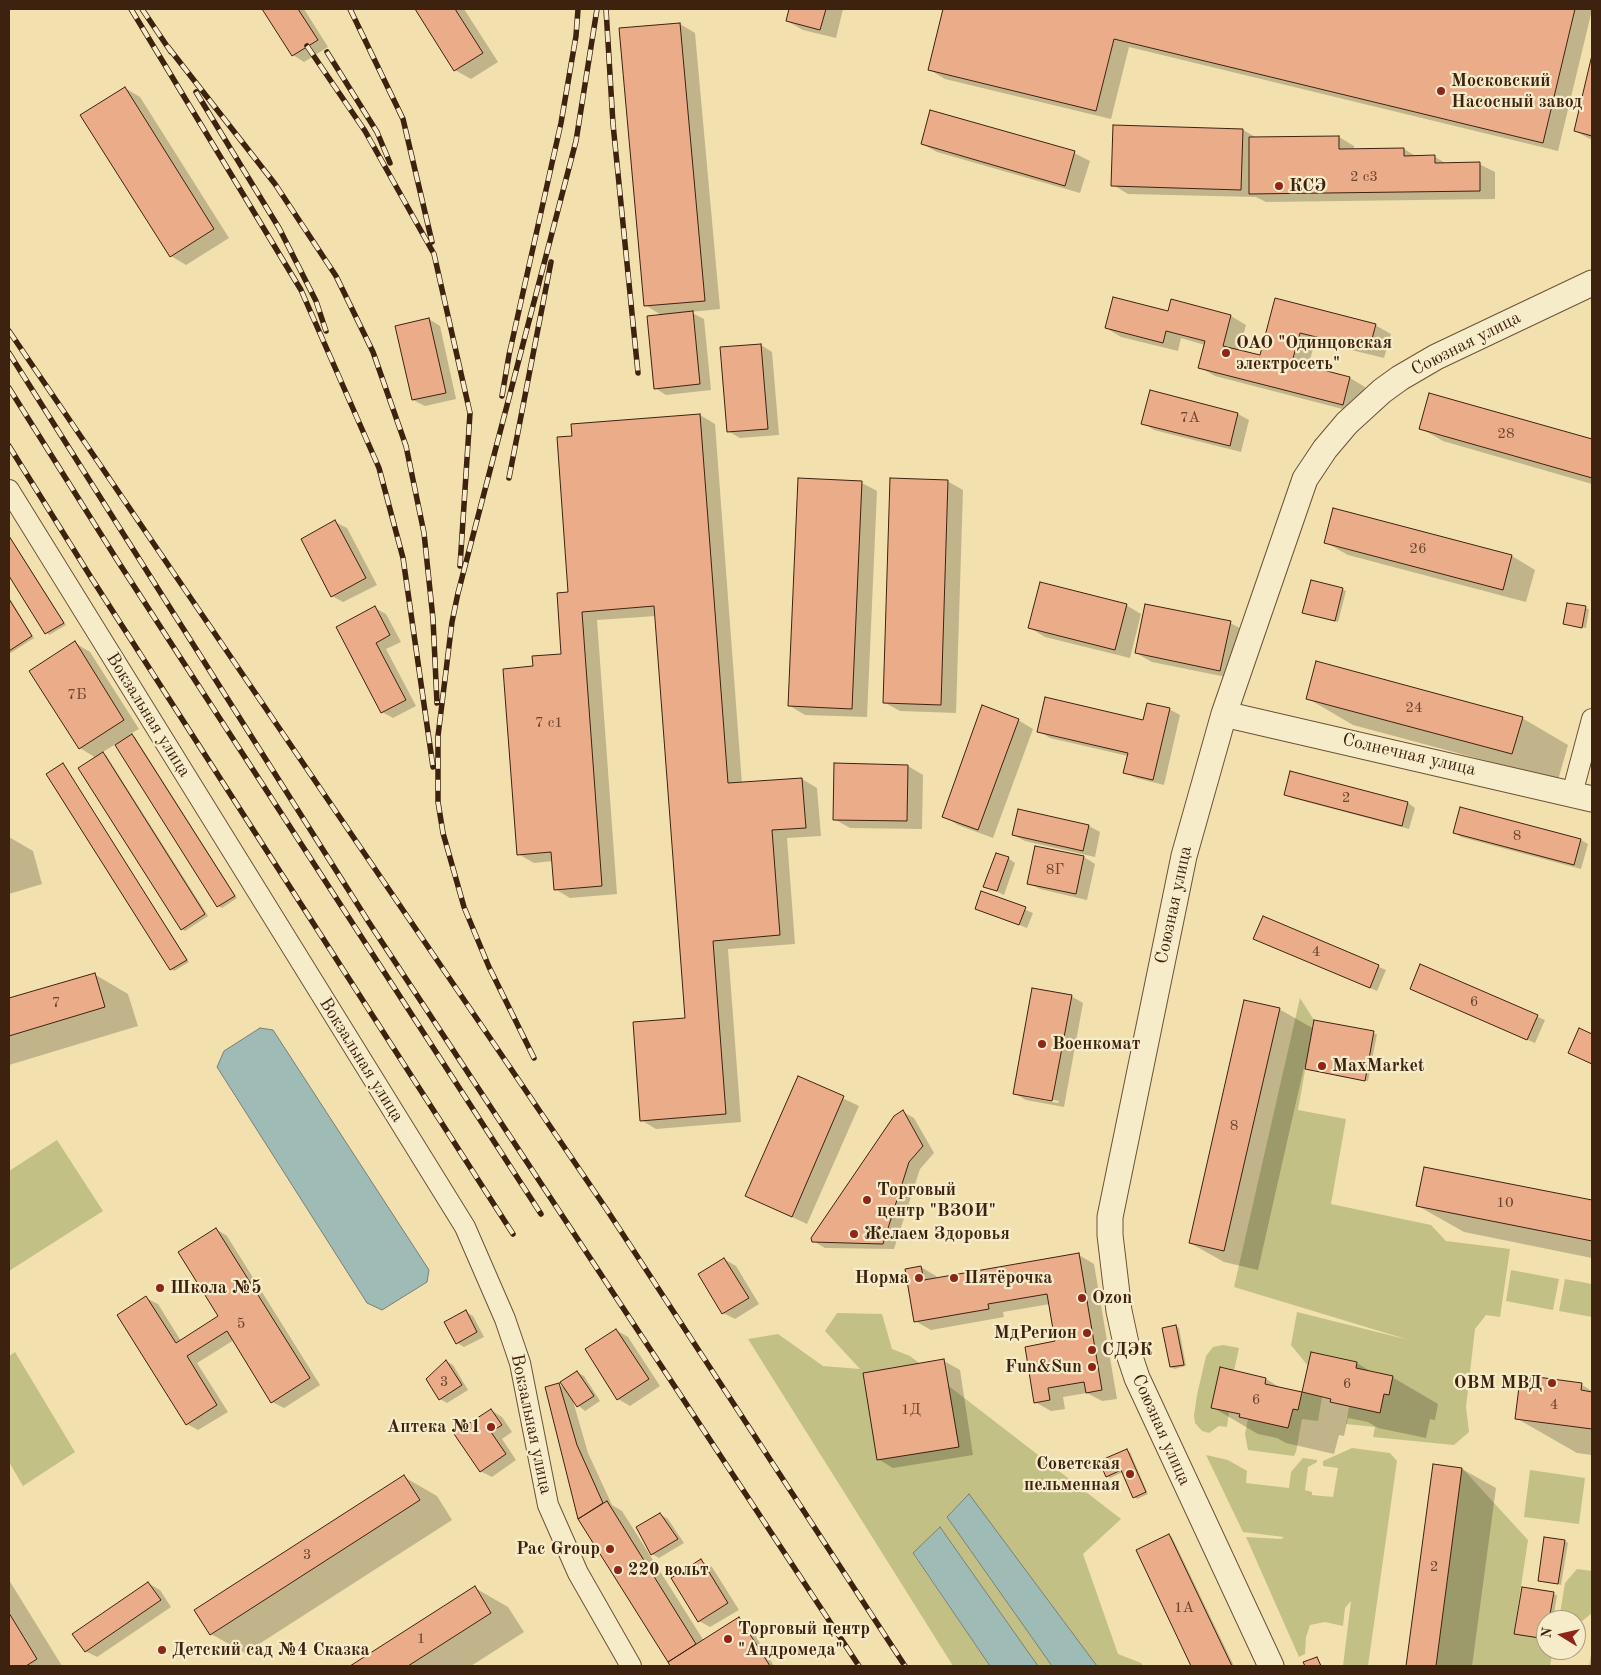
<!DOCTYPE html>
<meta charset="utf-8">
<style>
body{margin:0}
#map{position:relative;width:1601px;height:1675px;overflow:hidden;background:#f2e1ae;font-family:"Old Standard TT",serif}
canvas{display:block}
.frame{position:absolute;inset:0;border:10px solid #3e2210;pointer-events:none}
.north{position:absolute;left:1536px;top:1610px;width:50px;height:50px;box-sizing:border-box;background:#f7ecca;border:1px solid #ad9b80;border-radius:50%;rotate:279deg;font-size:14px;font-weight:700;line-height:20px;text-align:center;color:#3e2210}
.north::after{content:'';display:block;margin:auto;width:18px;height:22px;background:#8f2418;clip-path:polygon(50% 0,100% 100%,50% 72%,0 100%)}
</style>
<div id="map">
<canvas width="1601" height="1675"></canvas>
<div class="frame"></div>
<div class="north">N</div>
</div>
<script>
const ctx = document.querySelector('canvas').getContext('2d');
ctx.lineJoin = 'round';
function paint(path, color) {
  ctx.fillStyle = color;
  ctx.fill(path, 'evenodd');
}
function poly(rows) {
  const path = new Path2D();
  for (const r of rows) {
    path.moveTo(r[0], r[1]);
    for (let i = 2; i < r.length; i += 2) path.lineTo(r[i], r[i + 1]);
  }
  return path;
}
function trace(path, color, width, dash) {
  ctx.strokeStyle = color;
  ctx.lineWidth = width;
  ctx.lineCap = dash ? 'butt' : 'round';
  ctx.setLineDash(dash || []);
  ctx.stroke(path);
}
function label(font, color, halo, rows, align = 'center') {
  ctx.font = font + ' "Old Standard TT",serif';
  ctx.lineWidth = 4.5;
  ctx.setLineDash([]);
  ctx.textBaseline = 'middle';
  ctx.strokeStyle = halo;
  ctx.fillStyle = color;
  for (const [text, x, y, turn = 0] of rows) {
    ctx.save();
    ctx.translate(x, y);
    ctx.rotate((+turn || 0) * Math.PI / 180);
    ctx.textAlign = isNaN(turn) ? turn : align;
    if (halo) ctx.strokeText(text, 0, 0);
    ctx.fillText(text, 0, 0);
    ctx.restore();
  }
}
paint(poly([
 [1300,998,1314,1020,1298,1110,1346,1119,1331,1204,1431,1225,1446,1241,1510,1249,1500,1317,1486,1315,1475,1329,1466,1407,1469,1432,1454,1445,1373,1437,1375,1427,1346,1424,1357,1362,1311,1352,1308,1366,1291,1345,1297,1312,1409,1340,1234,1287],
 [57,1140,103,1211,9,1271,9,1171],
 [1511,1270,1559,1279,1553,1310,1506,1301],
 [1565,1279,1592,1284,1592,1317,1559,1311],
 [837,1313,882,1314,892,1349,910,1356,1121,1519,1083,1554,1118,1654,1141,1663,1143,1666,1097,1666,969,1494,947,1517,1052,1666,1038,1666,940,1527,913,1554,990,1666,953,1666,748,1339,778,1334,823,1366,860,1369,825,1331],
 [1223,1345,1239,1348,1234,1371,1220,1368,1211,1408,1229,1412,1227,1427,1219,1426,1209,1433,1202,1431,1195,1423,1194,1415,1197,1395,1206,1356,1213,1347],
 [15,1352,75,1452,23,1486,9,1462,9,1356],
 [1302,1392,1322,1397,1318,1421,1302,1419,1296,1452,1294,1456,1248,1450,1245,1434,1248,1419,1288,1428,1293,1409,1298,1410],
 [1352,1448,1390,1453,1397,1461,1368,1666,1343,1666,1351,1601,1345,1608,1343,1626,1325,1622,1310,1625,1306,1637,1305,1654,1299,1657,1246,1537,1281,1539,1284,1537,1243,1532,1206,1455,1228,1460,1247,1471,1246,1483,1289,1488,1291,1472,1303,1458,1317,1460,1317,1462,1308,1467,1305,1490,1312,1492,1312,1495,1333,1497,1338,1468,1323,1466,1323,1461],
 [1462,1468,1528,1540,1514,1633,1546,1639,1546,1650,1553,1650,1550,1666,1436,1666],
 [1530,1470,1585,1478,1579,1524,1524,1517],
 [1577,1569,1592,1571,1592,1613,1576,1626,1576,1620,1559,1620,1565,1583]
]), '#c3c085');
const water = poly([
 [260,1028,273,1030,429,1270,427,1282,382,1310,367,1303,217,1067,224,1051,260,1028],
 [969,1494,1097,1666,1052,1666,947,1517,969,1494],
 [940,1527,1038,1666,990,1666,913,1553,940,1527]
]);
paint(water, '#9fbbb5');
trace(water, '#787e73', 1);
paint(poly([
 [264,9,304,9,328,47,304,62,293,55],
 [416,9,464,9,498,62,471,79,455,70],
 [790,9,843,9,836,38,803,30,787,21],
 [945,9,1592,9,1592,10,1558,151,1129,47,1111,119,945,79,930,70],
 [680,24,695,33,720,309,690,312,704,319,711,390,666,395,655,388,663,316,645,305,621,29],
 [1592,60,1592,140,1575,131],
 [125,88,140,97,229,238,186,265,171,256],
 [1243,130,1257,138,1339,137,1354,146,1354,150,1404,149,1417,157,1435,157,1447,164,1479,164,1495,172,1495,199,1266,202,1256,197,1128,194,1113,185],
 [922,144,1074,153,1090,161,1080,193,937,152],
 [1276,299,1375,325,1391,334,1384,358,1315,341,1308,368,1350,378,1365,387,1358,413,1215,376,1199,367,1205,345,1181,338,1178,351,1121,337,1106,328,1169,313,1231,316,1246,325,1239,351,1261,357],
 [429,319,440,326,456,399,425,406,413,400],
 [761,345,772,352,779,435,740,438,728,431,722,349],
 [1151,392,1238,414,1249,420,1241,452,1154,430,1143,423],
 [1430,395,1592,441,1592,484,1443,441,1420,428],
 [700,415,715,424,742,784,802,779,817,788,821,836,787,838,795,944,728,949,741,1122,656,1129,641,1120,686,1019,656,616,597,620,617,894,570,898,555,889,553,861,534,863,518,854,534,668,562,655,570,593],
 [947,481,963,490,956,713,900,711,885,703],
 [862,483,877,491,867,717,805,715,790,706],
 [1333,510,1512,556,1535,570,1526,602,1348,555,1325,542],
 [335,522,347,528,377,585,343,602,332,596],
 [9,535,66,625,49,635,9,574],
 [1342,589,1346,591,1338,622,1304,613],
 [9,597,34,638,9,654],
 [1568,604,1589,609,1586,628,1564,623],
 [1126,605,1141,614,1130,658,1045,637,1030,628],
 [375,608,386,614,401,642,386,649,416,706,393,718,382,712,337,627],
 [1230,623,1246,631,1236,679,1152,662,1136,653],
 [75,643,90,652,139,729,130,734,135,737,237,898,222,908,218,906,116,744,101,753,106,755,208,916,185,931,182,929,96,758,80,748],
 [1307,698,1522,718,1568,745,1558,780,1353,725],
 [1169,709,1180,715,1164,785,1136,778,1124,772,1128,756,1050,738,1039,731,1144,721],
 [1018,720,1033,729,993,838,958,825,943,816],
 [63,765,189,962,174,971,171,969],
 [908,766,923,775,922,829,850,828,834,819],
 [1291,772,1408,803,1415,808,1409,829,1292,798,1285,794],
 [1089,826,1100,832,1095,857,1025,841,1013,835],
 [1454,832,1581,840,1588,844,1581,869,1461,837],
 [9,837,33,851,42,884,9,894],
 [1084,857,1095,864,1087,900,1040,889,1028,883],
 [1008,858,1015,863,1004,895,985,886],
 [982,892,1033,913,1027,928,976,908],
 [1263,917,1386,970,1377,991,1262,942],
 [1421,966,1545,1020,1535,1043,1411,989],
 [94,974,128,994,138,1026,9,1065,9,1000],
 [1071,996,1083,1003,1064,1107,1026,1100,1014,1093],
 [1025,1095,1059,1101,1058,1103,1025,1097],
 [1279,1009,1314,1029,1377,1034,1368,1081,1309,1070,1304,1067,1258,1270,1224,1262,1190,1243],
 [798,1077,859,1106,807,1224,747,1196],
 [903,1112,914,1118,934,1153,920,1169,894,1249,825,1248,813,1241],
 [1425,1168,1592,1201,1592,1258,1464,1232,1418,1206],
 [216,1229,227,1236,320,1385,284,1408,272,1402,234,1340,197,1363,228,1412,198,1430,187,1424,146,1298,158,1304,181,1341,220,1317],
 [1079,1255,1094,1264,1117,1399,1102,1401,1087,1393,1063,1397,1065,1409,1051,1411,1035,1402,1057,1342,1050,1304,1003,1312,1004,1317,931,1330,915,1321,921,1267,936,1276,937,1279],
 [724,1259,736,1266,759,1304,735,1319,723,1313],
 [466,1312,473,1316,484,1337,464,1347,457,1343],
 [1176,1326,1179,1328,1186,1366,1174,1369,1171,1367],
 [616,1330,628,1337,660,1386,630,1406,618,1399],
 [1312,1353,1357,1363,1375,1374,1392,1377,1438,1404,1435,1420,1430,1419,1426,1438,1378,1428,1368,1422,1348,1418,1344,1436,1339,1435,1334,1454,1286,1443,1277,1438,1258,1434,1212,1407,1266,1379,1284,1390,1303,1394],
 [446,1361,453,1365,468,1390,447,1403,440,1399],
 [944,1361,960,1370,973,1455,893,1468,878,1459],
 [577,1372,584,1376,600,1401,585,1411,573,1401,588,1453,612,1505,622,1511,704,1641,739,1618,747,1622,774,1666,672,1666,579,1518,559,1385,566,1389],
 [1582,1385,1592,1391,1592,1455,1577,1453,1516,1418,1530,1390],
 [491,1410,502,1417,512,1432,502,1439,516,1460,492,1477,480,1471,466,1427],
 [1127,1451,1130,1452,1148,1494,1137,1499,1134,1497,1123,1472,1110,1478,1107,1476],
 [1434,1465,1462,1469,1496,1488,1472,1666,1407,1666],
 [404,1477,437,1496,452,1520,245,1653,211,1634],
 [660,1514,668,1519,684,1543,659,1558,652,1554],
 [1169,1535,1172,1537,1234,1666,1193,1666,1138,1550],
 [1565,1541,1568,1543,1561,1585,1539,1580],
 [701,1561,712,1567,739,1610,710,1627,699,1621],
 [9,1580,62,1666,9,1666],
 [148,1583,160,1590,171,1607,97,1657,85,1651],
 [475,1588,508,1607,524,1632,471,1666,352,1666],
 [1523,1588,1557,1595,1553,1620,1546,1620,1546,1639,1519,1635],
 [1592,1649,1592,1666,1589,1666],
 [1317,1658,1322,1666,1306,1666,1305,1662]
]), '#0003');
const building = poly([
 [262,9,298,9,318,40,292,56,262,9],
 [415,9,455,9,483,53,454,71,415,9],
 [789,9,826,9,820,30,786,21,789,9],
 [943,9,1575,9,1543,143,1114,39,1096,111,928,70,943,9],
 [680,23,705,301,644,306,619,28,680,23],
 [1592,55,1592,136,1574,131,1592,55],
 [125,87,214,229,170,257,80,115,125,87],
 [930,110,1075,151,1065,186,921,144,930,110],
 [1113,125,1243,129,1241,190,1111,186,1113,125],
 [1339,136,1339,149,1404,148,1404,156,1435,155,1435,163,1480,162,1480,191,1249,194,1249,137,1339,136],
 [1113,297,1168,311,1171,299,1231,315,1223,346,1260,355,1275,298,1376,324,1369,350,1300,333,1292,362,1350,377,1343,405,1198,368,1205,341,1166,331,1163,343,1105,328,1113,297],
 [693,311,700,384,654,389,647,316,693,311],
 [429,318,446,393,412,400,395,326,429,318],
 [761,344,768,429,727,432,720,347,761,344],
 [1150,390,1238,413,1230,446,1141,424,1150,390],
 [1429,393,1592,439,1592,478,1419,429,1429,393],
 [700,414,728,783,802,778,806,828,772,830,780,935,713,941,726,1114,640,1121,633,1022,685,1018,654,606,582,612,602,886,554,890,551,852,517,855,503,669,533,666,532,656,561,654,557,593,568,592,557,437,572,436,571,424,700,414],
 [798,478,862,481,852,709,788,706,798,478],
 [890,478,948,480,941,705,883,703,890,478],
 [1333,508,1512,555,1503,590,1324,543,1333,508],
 [335,520,366,578,331,597,301,539,335,520],
 [9,536,64,623,45,634,9,576,9,536],
 [1311,580,1343,588,1335,621,1302,613,1311,580],
 [1040,582,1127,604,1115,650,1028,628,1040,582],
 [9,599,32,636,9,651,9,599],
 [1567,603,1586,606,1582,628,1563,624,1567,603],
 [1145,604,1231,621,1220,671,1135,653,1145,604],
 [375,606,390,635,376,643,406,700,381,713,336,627,375,606],
 [75,641,124,720,79,749,29,671,75,641],
 [1316,661,1523,717,1512,754,1306,699,1316,661],
 [1045,697,1143,720,1147,703,1170,708,1153,780,1123,773,1128,753,1037,732,1045,697],
 [982,705,1019,719,978,830,942,817,982,705],
 [132,734,235,896,217,907,115,745,132,734],
 [103,752,205,914,181,930,78,768,103,752],
 [63,763,187,960,170,970,46,774,63,763],
 [834,763,908,765,907,821,833,820,834,763],
 [1290,771,1408,802,1402,826,1284,795,1290,771],
 [1460,807,1581,839,1574,865,1453,833,1460,807],
 [1018,809,1089,825,1083,851,1012,835,1018,809],
 [1035,846,1084,856,1076,894,1027,884,1035,846],
 [996,853,1009,857,997,891,983,887,996,853],
 [981,891,1026,907,1019,925,975,909,981,891],
 [1263,916,1379,965,1370,988,1253,939,1263,916],
 [1420,964,1538,1015,1527,1040,1410,989,1420,964],
 [95,973,105,1007,9,1036,9,998,95,973],
 [1032,988,1072,995,1052,1101,1013,1094,1032,988],
 [1244,1000,1280,1008,1224,1251,1189,1243,1244,1000],
 [1314,1020,1374,1031,1365,1081,1305,1069,1314,1020],
 [1579,1028,1592,1034,1592,1064,1568,1053,1579,1028],
 [798,1076,844,1096,792,1217,745,1196,798,1076],
 [903,1110,923,1146,909,1162,883,1244,812,1242,811,1238,894,1116,903,1110],
 [1424,1167,1592,1200,1592,1241,1416,1206,1424,1167],
 [216,1228,310,1378,271,1403,227,1331,187,1356,217,1405,186,1425,117,1315,146,1296,176,1343,218,1316,178,1252,216,1228],
 [1079,1253,1102,1390,1086,1393,1084,1382,1048,1388,1050,1400,1034,1403,1025,1347,1055,1341,1047,1294,988,1304,989,1309,914,1322,905,1269,921,1266,924,1280,1079,1253],
 [724,1258,749,1298,722,1314,698,1274,724,1258],
 [466,1310,477,1332,456,1344,444,1322,466,1310],
 [1176,1325,1184,1365,1170,1367,1162,1328,1176,1325],
 [616,1329,649,1379,617,1400,585,1349,616,1329],
 [1311,1352,1357,1362,1356,1368,1393,1376,1389,1395,1384,1394,1380,1413,1330,1402,1331,1399,1302,1392,1311,1352],
 [944,1359,959,1447,877,1460,863,1373,944,1359],
 [446,1360,462,1385,439,1400,426,1379,446,1360],
 [1220,1367,1266,1378,1265,1384,1302,1392,1298,1410,1293,1409,1288,1428,1239,1417,1240,1414,1211,1408,1220,1367],
 [577,1371,594,1396,577,1407,560,1382,577,1371],
 [1530,1376,1582,1383,1581,1390,1592,1392,1592,1429,1515,1419,1519,1387,1529,1388,1530,1376],
 [559,1383,577,1445,603,1503,578,1519,545,1387,559,1383],
 [491,1409,502,1425,491,1432,506,1454,480,1472,452,1431,463,1423,465,1426,491,1409],
 [1127,1449,1146,1492,1133,1498,1121,1470,1106,1477,1099,1461,1127,1449],
 [1433,1464,1462,1468,1436,1666,1406,1666,1433,1464],
 [404,1475,420,1500,210,1635,194,1610,404,1475],
 [607,1501,696,1644,668,1662,578,1519,607,1501],
 [660,1513,678,1539,651,1555,636,1527,660,1513],
 [1169,1534,1232,1666,1191,1666,1136,1550,1169,1534],
 [1544,1537,1565,1540,1558,1584,1538,1581,1544,1537],
 [701,1559,728,1603,698,1622,671,1578,701,1559],
 [148,1582,161,1600,85,1652,72,1634,148,1582],
 [475,1586,491,1613,408,1666,350,1666,475,1586],
 [1522,1587,1554,1592,1549,1620,1546,1620,1546,1639,1514,1634,1522,1587],
 [9,1613,37,1659,26,1666,9,1666,9,1613],
 [739,1617,770,1666,670,1666,668,1662,739,1617],
 [1317,1657,1321,1666,1305,1666,1303,1662,1317,1657]
]);
paint(building, '#eaac89');
trace(building, '#3e2210', 1);
const minor = poly([
 [9,490,465,1227,505,1319,520,1363,548,1505,578,1573,631,1666],
 [1572,794,1592,719]
]);
const tertiary = poly([
 [1224,714,1592,799],
 [1271,1666,1137,1378,1127,1348,1119,1311,1110,1235,1110,1217,1184,856,1224,714,1305,479,1325,449,1347,423,1382,391,1400,378,1436,357,1592,283]
]);
trace(minor, '#6b5238', 22);
trace(tertiary, '#6b5238', 27);
trace(minor, '#f7ecca', 20);
trace(tertiary, '#f7ecca', 25);
const rail = poly([
 [131,9,301,290,379,468,403,558,433,767],
 [142,9,171,52],
 [350,9,403,119,432,242],
 [606,9,613,124,638,373],
 [307,46,365,131,434,254,470,413,460,566],
 [168,47,275,184,336,276,373,352,406,446,424,533,433,619,437,703],
 [327,52,377,132,390,163],
 [196,92,279,228,316,301,326,331],
 [9,331,607,1210,905,1666],
 [9,353,368,921,859,1666],
 [9,388,119,563,541,1214],
 [502,396,509,355,561,123,576,36,578,9],
 [9,446,92,579,513,1234],
 [509,478,551,262],
 [534,1058,489,967,464,907,443,833,438,802,438,736,452,622,458,593,576,141,597,9]
]);
trace(rail, '#3e2210', 5.5);
trace(rail, '#f7ecca', 4, [11]);
for (const [x, y, r, color] of [
 [1441,91,5,"#8f2418"],
 [1279,186,5,"#8f2418"],
 [1226,353,5,"#8f2418"],
 [1042,1044,5,"#8f2418"],
 [1322,1066,5,"#8f2418"],
 [867,1200,5,"#8f2418"],
 [854,1234,5,"#8f2418"],
 [919,1278,5,"#8f2418"],
 [954,1278,5,"#8f2418"],
 [160,1288,5,"#8f2418"],
 [1082,1298,5,"#8f2418"],
 [1087,1333,5,"#8f2418"],
 [1092,1350,5,"#8f2418"],
 [1092,1367,5,"#8f2418"],
 [1552,1383,5,"#8f2418"],
 [491,1427,5,"#8f2418"],
 [1130,1474,5,"#8f2418"],
 [610,1549,5,"#8f2418"],
 [618,1570,5,"#8f2418"],
 [728,1639,5,"#8f2418"],
 [162,1650,5,"#8f2418"]
]) {
  const dot = new Path2D();
  dot.arc(x, y, r, 0, 2 * Math.PI);
  ctx.fillStyle = color;
  ctx.fill(dot);
  trace(dot, '#f7ecca', 2);
}
label('15px', '#69442e', null, [
 ["2 с3",1364,177],
 ["7А",1190,418],
 ["28",1506,434],
 ["26",1418,549],
 ["7Б",77,695],
 ["24",1414,708],
 ["7 с1",549,723],
 ["2",1346,798],
 ["8",1517,836],
 ["8Г",1055,870],
 ["4",1316,952],
 ["6",1474,1002],
 ["7",56,1003],
 ["8",1234,1126],
 ["10",1505,1203],
 ["5",241,1324],
 ["3",444,1382],
 ["6",1347,1384],
 ["6",1256,1400],
 ["4",1554,1405],
 ["1Д",911,1410],
 ["3",307,1555],
 ["2",1434,1567],
 ["1А",1184,1608],
 ["1",421,1639]
]);
label('bold 18px', '#3e2210', '#f7ecca', [
 ["Московский",1451,81],
 ["Насосный завод",1451,102],
 ["КСЭ",1289,186],
 ["ОАО \"Одинцовская",1236,343],
 ["электросеть\"",1236,364],
 ["Военкомат",1052,1044],
 ["MaxMarket",1332,1066],
 ["Торговый",877,1190],
 ["центр \"ВЗОИ\"",877,1211],
 ["Желаем Здоровья",864,1234],
 ["Норма",909,1278,"right"],
 ["Пятёрочка",964,1278],
 ["Школа №5",170,1288],
 ["Ozon",1092,1298],
 ["МдРегион",1077,1333,"right"],
 ["СДЭК",1102,1350],
 ["Fun&Sun",1082,1367,"right"],
 ["ОВМ МВД",1542,1383,"right"],
 ["Аптека №1",481,1427,"right"],
 ["Советская",1120,1464,"right"],
 ["пельменная",1120,1485,"right"],
 ["Pac Group",600,1549,"right"],
 ["220 вольт",628,1570],
 ["Торговый центр",738,1629],
 ["\"Андромеда\"",738,1650],
 ["Детский сад №4 Сказка",172,1650]
], 'left');
label('18px', '#3e2210', '#f7ecca', [
 ["Союзная улица",1466,344,-27],
 ["Вокзальная улица",148,715,58],
 ["Солнечная улица",1409,755,13],
 ["Союзная улица",1174,905,-78],
 ["Вокзальная улица",361,1060,58],
 ["Вокзальная улица",531,1424,78],
 ["Союзная улица",1161,1430,66]
]);
</script>
